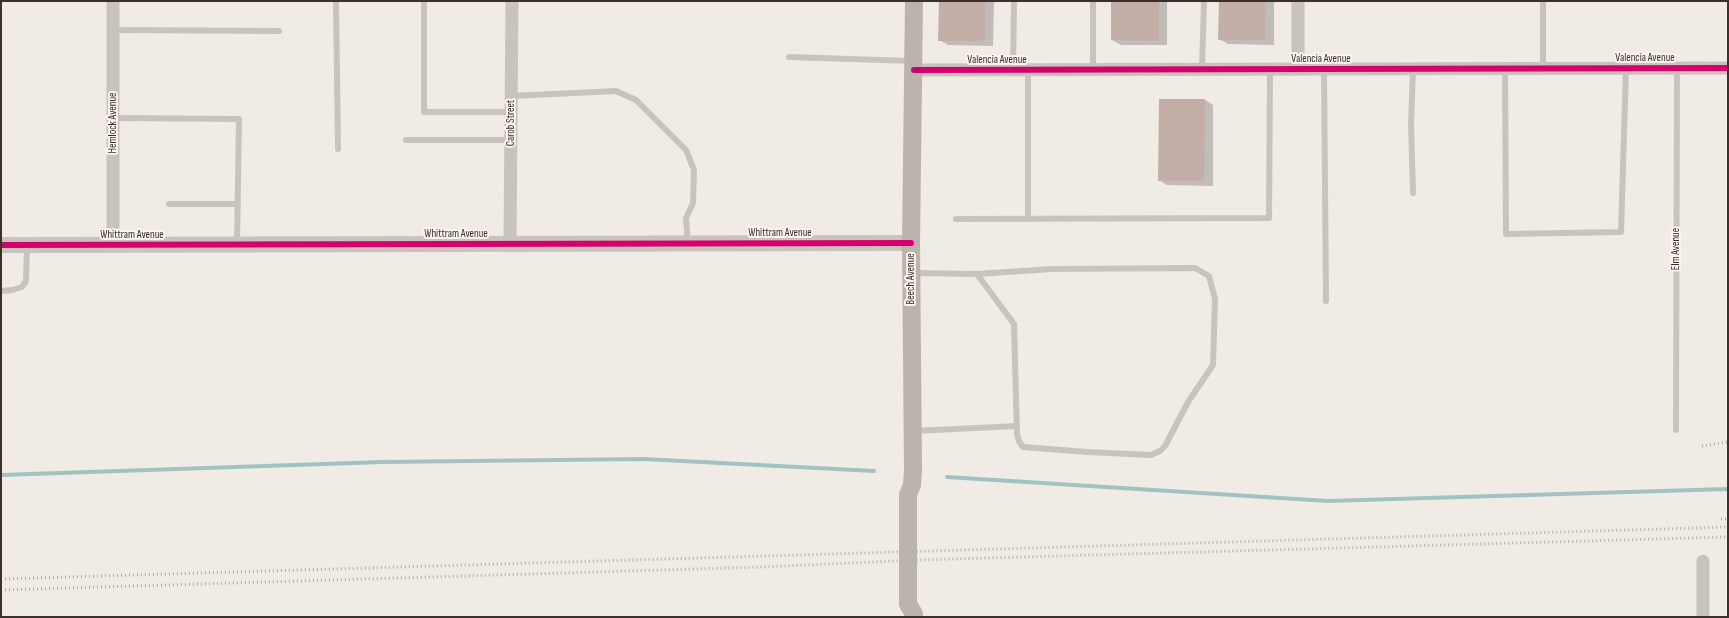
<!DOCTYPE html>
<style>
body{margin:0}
#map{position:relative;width:1729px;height:618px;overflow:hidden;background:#f0ebe5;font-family:"Sofia Sans Condensed",sans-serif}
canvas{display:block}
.frame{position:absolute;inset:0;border:2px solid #3b302b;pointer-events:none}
</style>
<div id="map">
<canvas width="1729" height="618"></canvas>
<div class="frame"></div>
</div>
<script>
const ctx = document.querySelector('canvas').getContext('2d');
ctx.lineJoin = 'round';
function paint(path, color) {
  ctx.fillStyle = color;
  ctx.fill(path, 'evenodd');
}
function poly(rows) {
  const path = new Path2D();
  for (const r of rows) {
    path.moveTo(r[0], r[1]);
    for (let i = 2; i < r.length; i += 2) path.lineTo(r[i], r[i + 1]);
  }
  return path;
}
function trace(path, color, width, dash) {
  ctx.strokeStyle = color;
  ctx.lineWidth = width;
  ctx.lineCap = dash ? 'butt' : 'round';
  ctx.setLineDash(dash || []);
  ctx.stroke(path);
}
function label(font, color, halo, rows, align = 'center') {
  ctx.font = font + ' "Sofia Sans Condensed",sans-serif';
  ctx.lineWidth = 4;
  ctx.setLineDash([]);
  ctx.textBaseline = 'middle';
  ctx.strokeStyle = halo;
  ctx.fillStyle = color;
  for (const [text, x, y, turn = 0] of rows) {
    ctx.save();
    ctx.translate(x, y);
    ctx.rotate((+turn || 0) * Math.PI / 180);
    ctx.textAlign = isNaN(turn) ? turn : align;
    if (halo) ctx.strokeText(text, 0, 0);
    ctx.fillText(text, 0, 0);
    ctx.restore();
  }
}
paint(poly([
 [940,1,994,1,993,46,948,45,939,40],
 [1112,1,1167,1,1167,45,1121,45,1112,40],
 [1220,1,1274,1,1274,45,1228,44,1219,39],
 [1205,100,1213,105,1213,186,1167,185,1159,180]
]), '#0003');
trace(poly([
 [1,475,382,462,644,459,874,471],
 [947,477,1328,501,1728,489]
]), '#a1c2c1', 4);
paint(poly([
 [939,1,985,1,985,41,938,41],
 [1111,1,1159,1,1159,41,1111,40],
 [1219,1,1266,1,1265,40,1218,40],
 [1159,99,1205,99,1204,181,1158,181]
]), '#c3afa7');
trace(poly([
 [336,1,338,149],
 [424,1,424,112,511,112],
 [1093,1,1093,70],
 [113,30,279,31],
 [789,57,912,61],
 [1505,68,1506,234,1621,232,1626,68],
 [1543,68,1543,1],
 [1202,69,1204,1],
 [1324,69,1326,301],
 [1413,69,1411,125,1413,193],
 [1013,70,1014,1],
 [1028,70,1028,219],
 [511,96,616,91,636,100,686,150,694,170,693,203,686,218,688,243],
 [113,118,239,119,237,243],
 [406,140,511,140],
 [169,204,238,204],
 [956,219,1269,218,1270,69],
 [913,273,977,274,1014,324,1017,434,1019,441,1023,447,1087,452,1151,455,1160,451,1165,446,1188,402,1213,365,1215,299,1209,276,1195,268,1052,269,977,274],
 [1,291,12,290,22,287,26,281,27,247],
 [1676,430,1677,68],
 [914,431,1017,426]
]), '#c9c3be', 6);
trace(poly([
 [113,1,113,245],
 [1298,69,1298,1],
 [914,70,1728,68],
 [510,244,512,1],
 [1703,561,1703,617]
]), '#c9c3be', 13);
trace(poly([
 [1,245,911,243]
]), '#c9c3be', 16);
trace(poly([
 [914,1,911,243,913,470,912,485,908,495,908,604,914,614]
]), '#bab3ae', 18);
trace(poly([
 [1702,446,1728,442],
 [1721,519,1728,519],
 [1,579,1728,527],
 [1,590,761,567,917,560,1728,537]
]), '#b1aca8', 3, [1, 3]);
trace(poly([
 [914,70,1728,68],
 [1,245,911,243]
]), '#d6006c', 6);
label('11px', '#3b302b', '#fbf5ee', [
 ["Valencia Avenue",1645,58],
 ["Valencia Avenue",1321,59],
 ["Valencia Avenue",997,60],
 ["Hemlock Avenue",113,123,-90],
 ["Carob Street",511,123,-90],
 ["Whittram Avenue",780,233],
 ["Whittram Avenue",456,234],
 ["Whittram Avenue",132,235],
 ["Elm Avenue",1676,249,-90],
 ["Beech Avenue",911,279,-90]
]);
</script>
